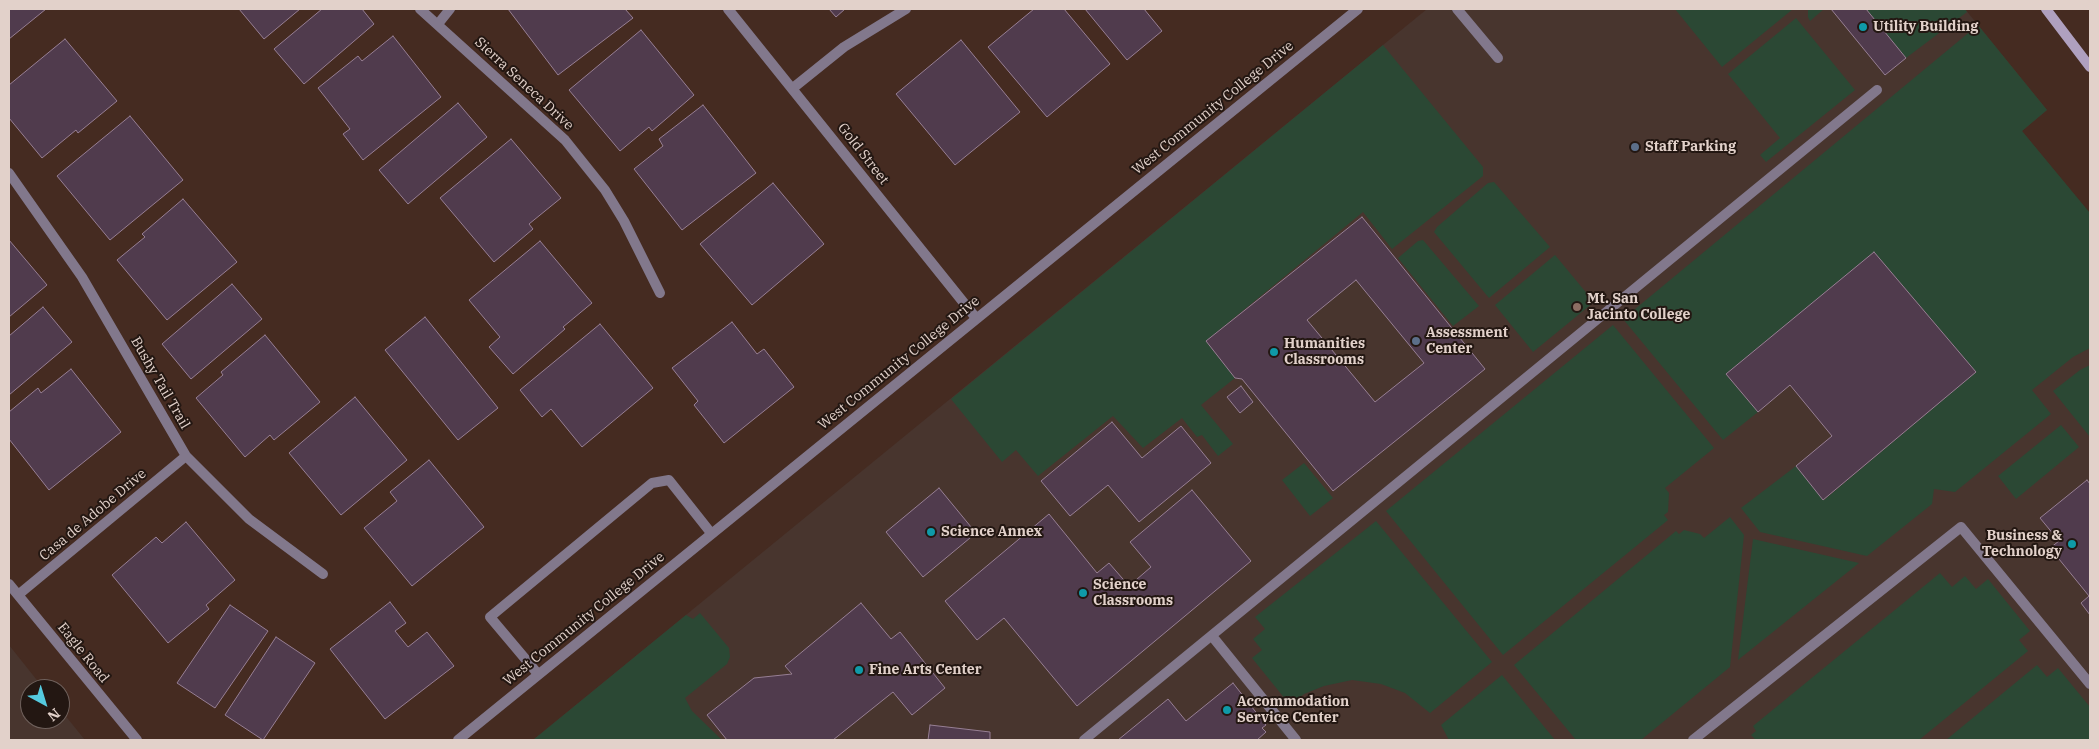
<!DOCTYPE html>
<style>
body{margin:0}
#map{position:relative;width:2099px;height:749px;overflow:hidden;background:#452b21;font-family:"IBM Plex Serif",serif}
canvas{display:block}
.frame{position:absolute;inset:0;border:10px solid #e2d1ca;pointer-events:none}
.north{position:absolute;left:20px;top:679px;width:50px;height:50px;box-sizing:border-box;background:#231712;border:1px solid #6f615c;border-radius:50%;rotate:141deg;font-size:14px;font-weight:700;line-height:20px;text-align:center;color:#e2d1ca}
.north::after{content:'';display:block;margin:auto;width:18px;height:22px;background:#55cadf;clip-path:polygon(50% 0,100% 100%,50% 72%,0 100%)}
</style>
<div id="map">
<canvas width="2099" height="749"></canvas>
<div class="frame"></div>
<div class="north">N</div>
</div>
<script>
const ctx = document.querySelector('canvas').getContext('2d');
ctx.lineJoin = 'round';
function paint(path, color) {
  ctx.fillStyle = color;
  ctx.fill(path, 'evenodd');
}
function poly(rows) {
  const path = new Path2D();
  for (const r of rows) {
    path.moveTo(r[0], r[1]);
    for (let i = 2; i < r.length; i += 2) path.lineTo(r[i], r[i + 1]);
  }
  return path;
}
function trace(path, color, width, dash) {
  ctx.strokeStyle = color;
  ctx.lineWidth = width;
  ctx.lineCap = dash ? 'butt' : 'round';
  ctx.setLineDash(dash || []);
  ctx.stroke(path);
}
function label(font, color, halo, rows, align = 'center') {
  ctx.font = font + ' "IBM Plex Serif",serif';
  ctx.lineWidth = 4;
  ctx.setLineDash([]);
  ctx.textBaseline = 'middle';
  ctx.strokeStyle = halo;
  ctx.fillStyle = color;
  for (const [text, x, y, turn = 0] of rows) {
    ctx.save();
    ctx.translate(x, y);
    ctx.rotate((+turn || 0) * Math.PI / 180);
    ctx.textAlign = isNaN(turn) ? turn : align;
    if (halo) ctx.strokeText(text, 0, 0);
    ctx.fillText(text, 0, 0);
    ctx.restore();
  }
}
paint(poly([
 [1427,9,1965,9,2047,110,2022,131,2090,214,2090,740,533,740],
 [9,645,44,689,30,689,30,719,60,719,60,709,85,740,9,740]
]), '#48352e');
paint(poly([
 [1675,9,1793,9,1722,67],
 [1808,9,1824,9,1810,21,1808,17],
 [1866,9,1965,9,1967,12,1906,58],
 [1796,18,1855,90,1766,162,1760,155,1780,138,1728,74],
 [1978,25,2047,110,2022,131,2090,213,2090,348,2073,357,2032,390,2051,414,1955,492,1934,489,1932,504,1867,556,1760,532,1741,508,1796,466,1824,500,1976,372,1874,252,1726,374,1758,412,1723,440,1623,319],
 [1383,45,1483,167,1483,176,1392,249,1363,212,1206,341,1235,378,1201,405,1233,444,1218,456,1202,435,1197,437,1182,418,1143,448,1113,416,1038,476,1016,450,1002,462,951,399],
 [1494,182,1550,247,1489,298,1434,232,1437,227,1488,183],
 [1423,240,1479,306,1453,326,1398,258,1418,241],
 [1555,255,1594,302,1533,352,1495,305],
 [1613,325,1714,448,1665,488,1669,493,1668,512,1664,515,1668,520,1503,655,1386,511],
 [2090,365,2090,437,2053,391,2080,370],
 [2061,425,2079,447,2016,499,1998,476],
 [1304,463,1333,498,1310,516,1282,480],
 [1730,517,1744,535,1730,667,1641,740,1576,740,1514,665,1676,531,1679,534,1684,530,1700,534,1704,538],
 [1376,521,1492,662,1430,713,1405,693,1381,684,1352,680,1324,686,1304,694,1290,705,1252,658,1262,650,1253,639,1265,629,1255,617],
 [1753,539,1859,563,1738,660],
 [1940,573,1952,587,1965,576,1976,589,1988,579,2030,631,2019,640,2028,651,1919,740,1756,740,1751,735,1756,731,1753,726],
 [700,613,729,648,730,657,727,664,685,698,692,711,722,740,533,740,686,615,693,619],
 [2037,665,2047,677,2058,668,2090,707,2090,740,1946,740],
 [1502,675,1555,740,1449,740,1441,725]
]), '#2b4834');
const building = poly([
 [9,9,46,9,9,39,9,9],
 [239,9,300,9,264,39,239,9],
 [322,9,362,9,374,24,304,84,274,49,322,9],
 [508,9,625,9,633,18,558,75,508,9],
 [829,9,845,9,836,17,829,9],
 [1034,9,1064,9,1110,64,1047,117,988,47,1034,9],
 [1085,9,1144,9,1162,31,1127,60,1085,9],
 [1831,9,1866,9,1906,58,1885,75,1831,9],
 [641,30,694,95,652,131,649,127,620,151,569,90,641,30],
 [393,36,441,97,363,160,343,134,350,129,318,88,358,56,362,61,393,36],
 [65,39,117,101,78,133,76,130,42,158,9,118,9,85,65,39],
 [961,40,1020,112,955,165,896,94,961,40],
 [458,103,487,137,408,204,379,170,458,103],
 [703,105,756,173,682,230,634,169,663,146,659,139,703,105],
 [130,116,183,180,110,240,57,176,130,116],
 [511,139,561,198,529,224,533,229,494,262,440,198,511,139],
 [773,183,824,244,752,305,700,244,773,183],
 [183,199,237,262,167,320,117,260,145,237,142,234,183,199],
 [1362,217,1485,369,1333,491,1242,379,1235,378,1206,341,1362,217],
 [1356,280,1424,363,1375,402,1307,320,1356,280],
 [9,240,47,285,9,317,9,240],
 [540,241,592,303,563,327,565,329,513,374,489,347,500,337,469,300,540,241],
 [1874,252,1976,372,1823,500,1796,466,1832,436,1790,385,1758,412,1726,374,1874,252],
 [232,284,262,319,191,379,162,344,232,284],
 [43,307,72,342,9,395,9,336,43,307],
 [425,317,498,408,458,440,385,350,425,317],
 [732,322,757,354,764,349,794,387,724,443,694,405,698,401,672,368,732,322],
 [600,324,653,388,582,447,551,409,542,417,520,390,600,324],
 [265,335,320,402,274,440,270,435,245,457,196,398,223,375,221,372,265,335],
 [71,369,121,432,49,490,9,439,9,412,38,388,41,393,71,369],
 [1241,386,1253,402,1240,413,1227,397,1241,386],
 [355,397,407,460,341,515,289,453,355,397],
 [1112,422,1142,458,1181,426,1211,463,1139,522,1108,485,1070,516,1041,481,1112,422],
 [429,460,484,527,412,586,364,528,397,501,390,492,429,460],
 [2087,480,2090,484,2090,615,2081,603,2089,596,2050,548,2059,541,2040,518,2087,480],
 [939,488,976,533,923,577,886,532,939,488],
 [1192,490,1251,561,1077,706,1004,618,977,640,945,601,1049,514,1097,573,1109,563,1129,586,1151,567,1130,542,1192,490],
 [186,522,235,580,206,605,209,609,168,643,112,575,156,537,162,543,186,522],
 [390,602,406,623,395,631,408,647,427,632,454,666,385,719,330,649,390,602],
 [861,603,891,639,900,632,945,688,912,715,893,692,833,740,727,740,707,715,754,678,792,674,785,666,861,603],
 [230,605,268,631,215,708,177,683,230,605],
 [276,637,315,663,263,740,225,715,276,637],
 [1233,683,1266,725,1262,728,1266,732,1257,740,1118,740,1168,699,1186,721,1233,683],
 [930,725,990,732,990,740,928,740,930,725]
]);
paint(building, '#503b4d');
trace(building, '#977f94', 1);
trace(poly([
 [1457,9,1498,58],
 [538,674,490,617,652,483,669,480,711,533]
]), '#82788c', 10);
trace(poly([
 [1212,636,1296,740],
 [1084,740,1877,90],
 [1693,740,1961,527,2090,684]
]), '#82788c', 10);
trace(poly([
 [420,9,565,140,605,190,624,221,660,293],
 [728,9,976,318],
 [438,24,450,9],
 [793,88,844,47,906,9],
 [9,173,82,277,186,456,249,519,323,574],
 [9,584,137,740],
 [18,595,186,456],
 [458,740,1358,9]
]), '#82788c', 10);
trace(poly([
 [2046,9,2090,67]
]), '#afa0bf', 10);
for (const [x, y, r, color] of [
 [1863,27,5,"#0f9aa8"],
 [1635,147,5,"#5c6f8a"],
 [1577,307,5,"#8d6e63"],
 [1416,341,5,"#5c6f8a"],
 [1274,352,5,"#0f9aa8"],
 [931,532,5,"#0f9aa8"],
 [2072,544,5,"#0f9aa8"],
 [1083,593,5,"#0f9aa8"],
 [859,670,5,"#0f9aa8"],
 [1227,710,5,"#0f9aa8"]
]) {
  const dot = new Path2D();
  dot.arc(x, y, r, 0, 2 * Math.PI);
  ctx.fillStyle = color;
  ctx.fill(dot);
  trace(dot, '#231712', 2);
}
label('bold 14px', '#e2d1ca', '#231712', [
 ["Utility Building",1873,27],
 ["Staff Parking",1645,147],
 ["Mt. San",1587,299],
 ["Jacinto College",1587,315],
 ["Assessment",1426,333],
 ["Center",1426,349],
 ["Humanities",1284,344],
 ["Classrooms",1284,360],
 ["Science Annex",941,532],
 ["Business &",2062,536,"right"],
 ["Technology",2062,552,"right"],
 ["Science",1093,585],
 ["Classrooms",1093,601],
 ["Fine Arts Center",869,670],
 ["Accommodation",1237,702],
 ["Service Center",1237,718]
], 'left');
label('14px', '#e2d1ca', '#231712', [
 ["Sierra Seneca Drive",524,84,43],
 ["West Community College Drive",1213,108,-39],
 ["Gold Street",863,154,52],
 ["West Community College Drive",899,363,-39],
 ["Bushy Tail Trail",160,383,60],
 ["Casa de Adobe Drive",93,515,-40],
 ["West Community College Drive",584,619,-39],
 ["Eagle Road",83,653,51]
]);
</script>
